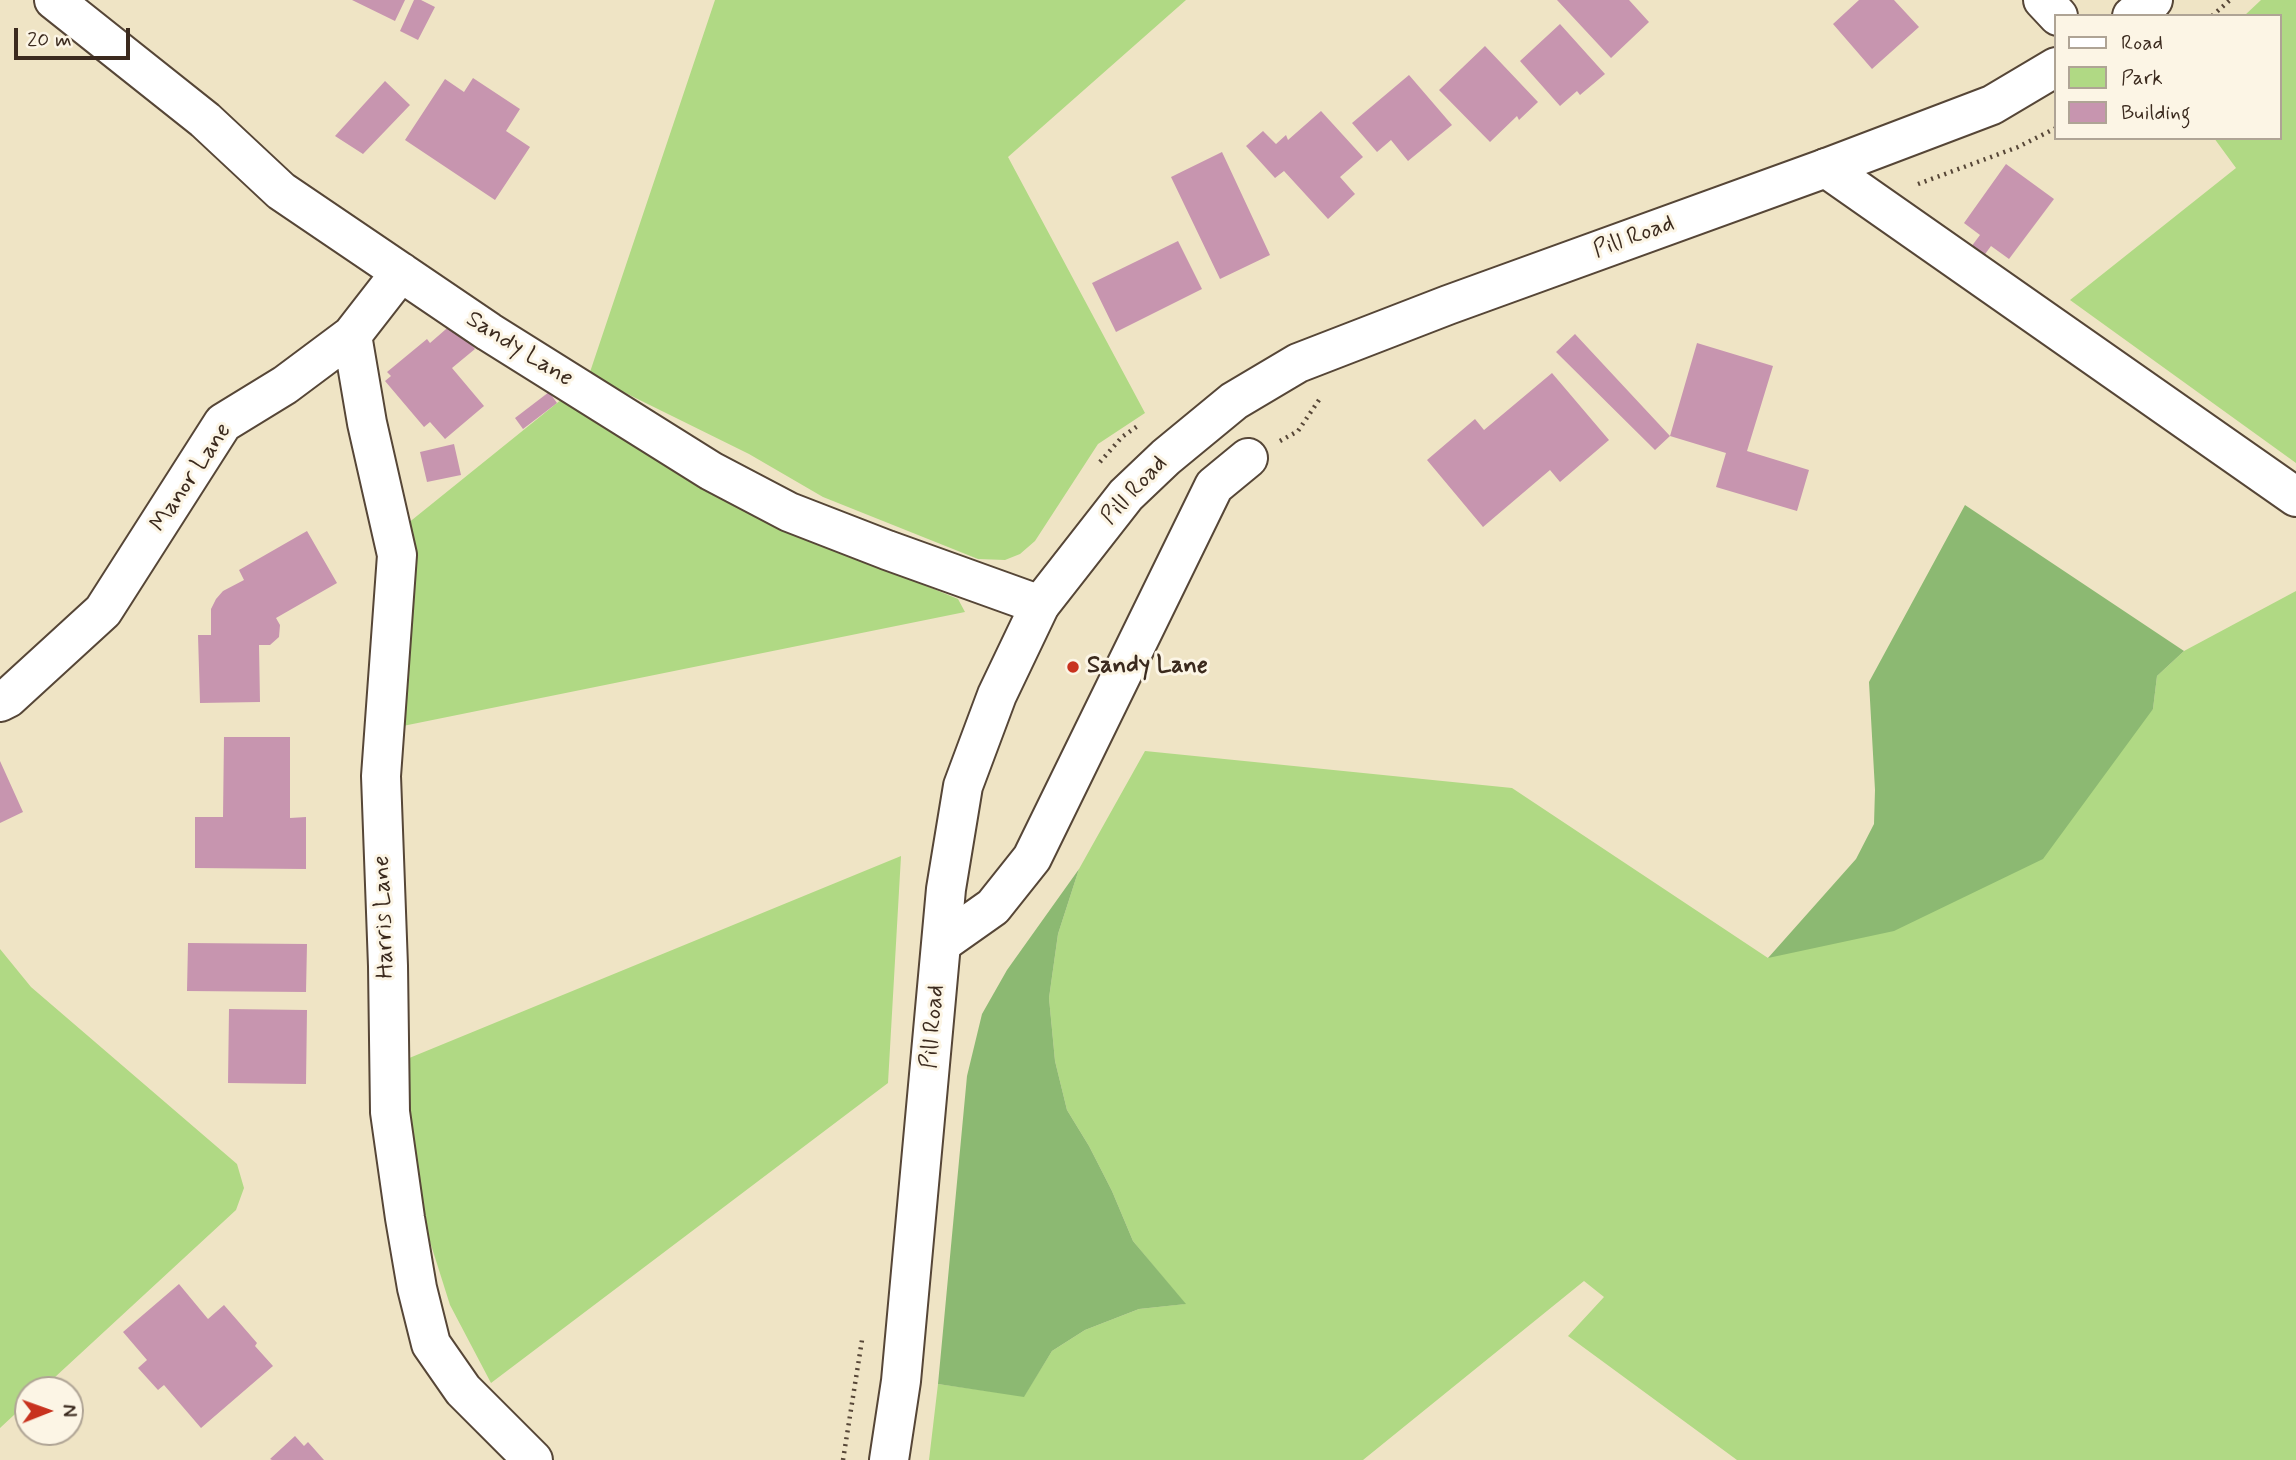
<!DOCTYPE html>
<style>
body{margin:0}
#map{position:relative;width:2296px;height:1460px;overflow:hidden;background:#efe4c5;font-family:Mynerve,sans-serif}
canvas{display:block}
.legend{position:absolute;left:2054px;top:14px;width:228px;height:126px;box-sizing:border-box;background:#fcf5e5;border:2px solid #afa495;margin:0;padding:9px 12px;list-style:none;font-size:21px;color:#3b2a1e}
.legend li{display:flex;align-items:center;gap:14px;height:35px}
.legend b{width:35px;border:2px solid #afa495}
.north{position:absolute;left:14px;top:1376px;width:70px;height:70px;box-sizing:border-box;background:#fcf5e5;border:2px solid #afa495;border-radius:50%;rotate:89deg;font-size:19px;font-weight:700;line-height:28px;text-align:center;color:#3b2a1e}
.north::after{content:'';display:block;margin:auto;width:24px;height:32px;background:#c8321e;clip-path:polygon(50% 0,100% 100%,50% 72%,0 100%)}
.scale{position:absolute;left:14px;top:28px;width:116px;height:32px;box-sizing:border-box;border:4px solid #3b2a1e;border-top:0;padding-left:9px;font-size:21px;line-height:24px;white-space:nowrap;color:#3b2a1e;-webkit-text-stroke:5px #fcf5e5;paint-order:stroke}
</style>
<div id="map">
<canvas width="2296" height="1460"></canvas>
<ul class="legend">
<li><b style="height:9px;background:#fff"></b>Road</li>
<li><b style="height:19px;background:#b0d984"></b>Park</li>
<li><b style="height:19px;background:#c795af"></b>Building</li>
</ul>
<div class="north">N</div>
<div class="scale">20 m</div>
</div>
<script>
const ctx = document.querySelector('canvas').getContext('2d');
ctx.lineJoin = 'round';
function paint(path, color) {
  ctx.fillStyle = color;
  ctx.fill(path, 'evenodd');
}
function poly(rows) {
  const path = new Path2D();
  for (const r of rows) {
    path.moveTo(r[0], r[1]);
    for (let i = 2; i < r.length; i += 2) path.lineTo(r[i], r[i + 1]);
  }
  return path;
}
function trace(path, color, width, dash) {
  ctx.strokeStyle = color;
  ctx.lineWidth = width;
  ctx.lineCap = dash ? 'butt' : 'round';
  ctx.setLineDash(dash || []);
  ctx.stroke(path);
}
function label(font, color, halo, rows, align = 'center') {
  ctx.font = font + ' Mynerve,sans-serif';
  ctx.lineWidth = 6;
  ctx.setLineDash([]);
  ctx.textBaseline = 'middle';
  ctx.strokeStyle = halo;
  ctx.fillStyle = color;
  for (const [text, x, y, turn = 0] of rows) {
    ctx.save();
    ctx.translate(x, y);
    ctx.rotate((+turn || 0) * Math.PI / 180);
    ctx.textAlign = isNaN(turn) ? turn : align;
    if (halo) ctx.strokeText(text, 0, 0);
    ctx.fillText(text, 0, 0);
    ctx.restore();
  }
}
paint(poly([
 [715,0,1186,0,1008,157,1145,413,1098,444,1035,541,1020,554,1005,560,978,559,823,497,749,454,589,375],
 [2261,0,2296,0,2296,463,2070,300,2236,168,2214,138,2280,138,2280,16,2244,16],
 [562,399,793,531,958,599,965,612,393,728,402,528],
 [2296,591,2296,1460,1737,1460,1568,1336,1604,1297,1584,1281,1363,1460,929,1460,938,1384,1024,1396,1052,1351,1085,1330,1139,1309,1185,1304,1133,1241,1112,1191,1089,1146,1067,1110,1055,1061,1049,998,1058,934,1079,869,1145,751,1512,788,1768,958,2153,709,2157,676,2184,651],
 [901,856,888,1083,491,1383,450,1305,420,1210,402,1061],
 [0,949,31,987,237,1164,244,1188,236,1210,41,1390,28,1390,28,1402,0,1428]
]), '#b0d984');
paint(poly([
 [1965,505,2184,651,2157,676,2153,709,2043,859,1894,931,1768,958,1856,859,1874,824,1875,790,1869,682],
 [1079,869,1058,934,1049,998,1055,1061,1067,1110,1089,1146,1112,1191,1133,1241,1186,1304,1139,1309,1085,1330,1052,1351,1024,1397,938,1384,967,1076,982,1014,1007,970]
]), '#8cb972');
paint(poly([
 [352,0,405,0,395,21],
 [414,0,421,0,435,7,418,40,400,31],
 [1557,0,1629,0,1649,22,1611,58],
 [1859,0,1894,0,1919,27,1872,69,1833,24],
 [1560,24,1605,74,1580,95,1577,91,1560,106,1520,61],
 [1485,46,1538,102,1519,120,1517,116,1490,142,1439,90],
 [1409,75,1452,125,1408,161,1391,140,1377,152,1352,123],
 [473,78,520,109,506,131,530,147,495,200,405,140,445,79,464,92],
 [385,81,410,105,363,154,335,136],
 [1321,111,1363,157,1340,177,1355,194,1328,219,1284,171,1275,178,1246,146,1263,131,1276,144,1286,135,1288,140],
 [1222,152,1270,255,1220,279,1171,177],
 [2006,164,2054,199,2009,259,1991,246,1980,261,1968,251,1980,235,1964,223],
 [1178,241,1202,289,1116,332,1092,283],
 [453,323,475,349,452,368,484,406,445,439,430,422,424,427,385,381,391,376,387,372,427,339,430,343],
 [1575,334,1670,436,1655,450,1556,352],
 [1697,343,1773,366,1747,451,1809,470,1797,511,1716,487,1726,453,1670,436],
 [1552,373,1609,440,1560,482,1550,470,1483,527,1427,460,1475,419,1484,430],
 [549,392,557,403,523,429,515,418],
 [454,444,461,475,427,482,420,452],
 [307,531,337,583,276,618,280,625,279,637,270,645,259,645,260,702,200,703,198,635,211,635,211,609,216,599,223,591,244,580,239,570],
 [224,737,290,737,290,818,306,817,306,869,195,868,195,817,223,817],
 [0,761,23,812,0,823],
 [188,943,307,944,306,992,187,991],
 [229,1009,307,1010,306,1084,228,1083],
 [179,1284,208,1319,224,1305,257,1343,255,1346,273,1366,201,1428,164,1385,158,1390,138,1368,147,1360,123,1332],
 [295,1436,304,1446,308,1442,324,1460,272,1460,270,1459]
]), '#c795af');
const minor = poly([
 [54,0,205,120,281,191,489,332,711,471,789,512,887,550,1040,605],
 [2043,0,2058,16],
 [1826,168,2296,497],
 [352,335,367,423,397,555,381,776,388,966,390,1112,405,1218,417,1288,431,1344,463,1390,533,1460],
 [0,702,8,698,103,611,223,423,285,385,352,335,401,272],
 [942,943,993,907,1032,858,1214,486,1248,458]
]);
const major = poly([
 [2132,16,2153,0],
 [889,1460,901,1381,946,889,963,786,997,695,1040,605,1126,495,1166,457,1234,401,1298,363,1448,305,1826,168,1992,105,2056,67]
]);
trace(minor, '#564637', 42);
trace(major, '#564637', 42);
trace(poly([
 [2212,16,2230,0],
 [1918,184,2018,147,2056,128],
 [1280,441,1298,431,1321,397],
 [1100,462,1122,437,1139,425],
 [843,1460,862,1340]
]), '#564637', 4.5, [2, 5]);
trace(minor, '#fff', 38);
trace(major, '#fff', 38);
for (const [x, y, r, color] of [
 [1073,667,7,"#c8321e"]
]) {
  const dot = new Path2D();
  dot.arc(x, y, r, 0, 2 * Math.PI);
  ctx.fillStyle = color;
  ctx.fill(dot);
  trace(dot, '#fcf5e5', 2.5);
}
label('24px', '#3b2a1e', '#fcf5e5', [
 ["Pill Road",1634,238,-20],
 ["Sandy Lane",519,350,32],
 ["Manor Lane",192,478,-56],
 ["Pill Road",1135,491,-47],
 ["Harris Lane",385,917,-92],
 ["Pill Road",934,1027,-85]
]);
label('bold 24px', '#3b2a1e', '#fcf5e5', [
 ["Sandy Lane",1087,667]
], 'left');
</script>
